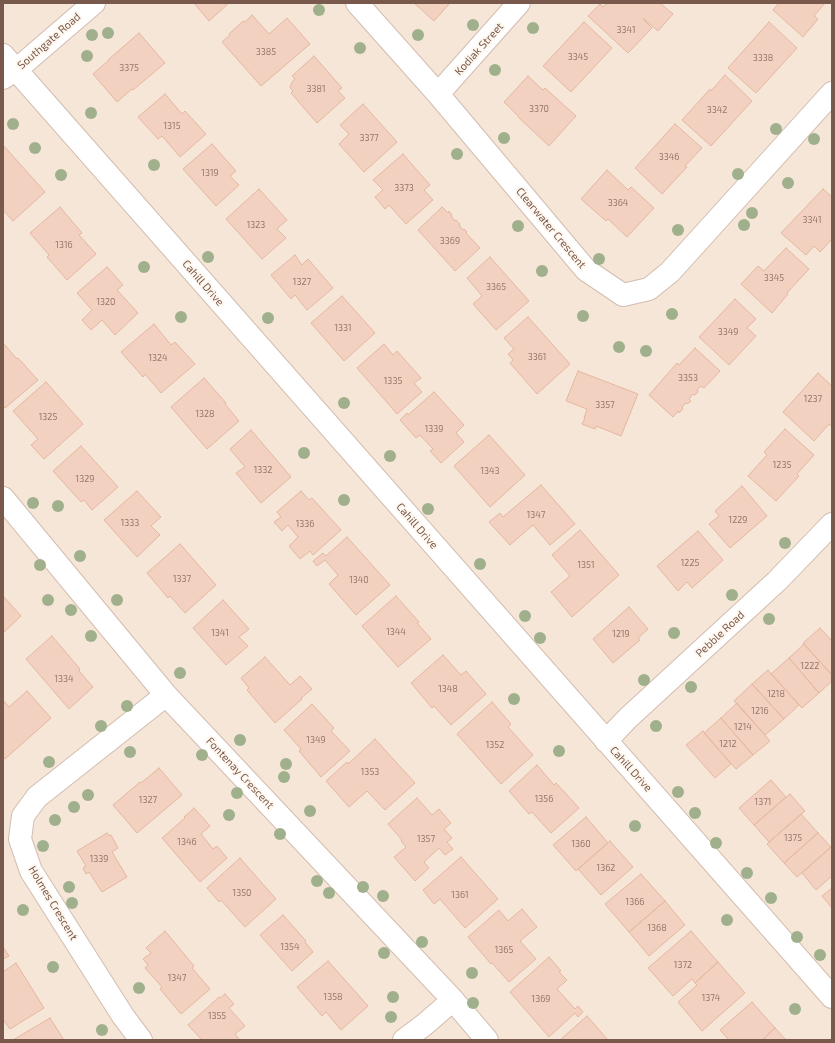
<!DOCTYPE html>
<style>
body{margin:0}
#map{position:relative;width:835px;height:1043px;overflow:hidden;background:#fdf4e9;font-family:"Exo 2",sans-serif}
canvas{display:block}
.frame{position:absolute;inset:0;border:4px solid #79594b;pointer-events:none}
</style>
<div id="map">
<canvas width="835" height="1043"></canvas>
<div class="frame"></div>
</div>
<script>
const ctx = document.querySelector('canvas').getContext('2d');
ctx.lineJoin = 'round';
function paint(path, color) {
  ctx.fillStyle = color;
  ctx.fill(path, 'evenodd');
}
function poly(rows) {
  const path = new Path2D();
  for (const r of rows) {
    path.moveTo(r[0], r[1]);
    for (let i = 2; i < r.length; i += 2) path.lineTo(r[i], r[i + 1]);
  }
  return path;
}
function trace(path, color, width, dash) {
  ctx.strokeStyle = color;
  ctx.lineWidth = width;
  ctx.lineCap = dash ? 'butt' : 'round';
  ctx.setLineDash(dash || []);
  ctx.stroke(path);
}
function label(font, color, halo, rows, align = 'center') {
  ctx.font = font + ' "Exo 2",sans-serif';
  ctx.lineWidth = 4;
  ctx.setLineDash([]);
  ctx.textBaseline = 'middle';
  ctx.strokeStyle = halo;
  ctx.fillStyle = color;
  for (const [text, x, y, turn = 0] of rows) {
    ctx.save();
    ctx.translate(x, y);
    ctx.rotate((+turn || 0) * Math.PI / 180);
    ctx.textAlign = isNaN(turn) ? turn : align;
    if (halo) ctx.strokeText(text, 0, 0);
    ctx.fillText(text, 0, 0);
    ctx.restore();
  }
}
paint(poly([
 [3,3,832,3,832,1040,3,1040]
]), '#f5e6d7');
const building = poly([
 [194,3,229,3,209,21,194,3],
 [414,3,450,3,434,21,414,3],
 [607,3,660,3,673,14,658,31,644,19,643,19,652,28,628,53,588,16,600,4,603,7,607,3],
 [779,3,825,3,814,16,818,19,803,37,773,10,779,3],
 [252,15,269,34,287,18,310,44,261,86,222,42,230,35,229,34,243,21,245,22,252,15],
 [584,22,612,48,571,92,543,66,584,22],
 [769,22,797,48,756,93,728,68,769,22],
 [139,33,165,63,133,90,132,89,117,102,93,74,109,60,108,60,139,33],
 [314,56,342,88,338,91,345,98,317,123,291,93,293,91,290,88,292,82,295,79,292,76,314,56],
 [725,75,752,101,711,146,682,120,710,89,711,91,725,75],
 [528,76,543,90,545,88,576,116,549,146,518,117,519,117,504,102,528,76],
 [165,94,182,114,185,111,206,134,180,157,162,136,158,139,138,117,165,94],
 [363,104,397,142,364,172,339,144,349,134,340,125,363,104],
 [675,124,702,148,685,166,687,167,662,194,635,168,675,124],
 [212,144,236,171,230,176,239,185,216,206,183,169,212,144],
 [3,145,45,192,13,221,3,210,3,145],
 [403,154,430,185,424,190,433,200,406,224,389,205,385,209,375,197,383,190,373,180,403,154],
 [607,170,628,190,631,187,654,208,627,237,608,219,606,221,581,199,607,170],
 [259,189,287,220,277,229,286,238,262,259,226,219,259,189],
 [823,189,832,197,832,239,820,252,814,246,806,255,781,233,823,189],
 [60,207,82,233,79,235,96,254,67,280,47,257,49,255,30,233,60,207],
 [442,207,448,213,449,211,452,215,451,216,455,221,456,220,460,224,459,225,463,230,464,229,467,232,466,233,480,248,455,271,418,230,442,207],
 [786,248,809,269,787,293,788,294,772,313,741,284,758,266,764,271,786,248],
 [295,255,302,265,308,259,333,288,307,310,295,295,291,299,271,275,295,255],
 [490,257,529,301,496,330,473,304,482,296,467,278,490,257],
 [107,267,123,285,117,290,138,313,115,335,102,320,91,330,82,320,92,310,77,293,107,267],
 [342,296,375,333,344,361,311,323,342,296],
 [735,299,756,319,747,328,756,336,729,365,699,337,735,299],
 [528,317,570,364,537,394,510,363,513,360,508,354,514,349,504,338,528,317],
 [154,324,171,345,175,342,195,364,161,393,145,374,143,377,121,352,154,324],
 [3,343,17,359,18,358,38,380,5,408,3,405,3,343],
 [384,344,393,355,397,351,421,378,414,383,422,392,397,414,357,368,384,344],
 [695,348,720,371,704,388,701,386,697,390,698,392,695,395,693,394,689,399,691,401,687,404,686,403,682,407,683,409,679,413,678,411,673,417,649,395,677,363,679,365,695,348],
 [578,371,638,394,621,436,596,426,595,429,582,424,585,418,584,418,587,409,566,401,578,371],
 [818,373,832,386,832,427,829,424,814,441,783,412,818,373],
 [204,378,226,403,225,404,239,421,207,449,171,407,204,378],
 [46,382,83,424,44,459,31,445,38,439,13,411,46,382],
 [434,392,464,425,456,433,464,442,441,463,430,451,433,449,420,435,416,438,400,420,407,413,408,415,434,392],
 [785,429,814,455,797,474,799,476,776,501,748,476,767,455,764,452,785,429],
 [251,430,291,477,261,503,236,473,245,467,230,449,251,430],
 [489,435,525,475,490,507,454,466,489,435],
 [81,446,118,487,92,510,84,500,81,502,53,471,81,446],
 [541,485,575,524,550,545,533,525,510,545,489,522,500,513,503,517,541,485],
 [742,486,767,516,730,548,709,524,719,516,715,511,742,486],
 [137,491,161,517,151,526,160,535,137,557,104,520,137,491],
 [301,491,309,500,312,498,341,530,313,555,310,551,300,559,289,546,298,537,288,525,282,531,274,522,281,517,277,512,301,491],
 [580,530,619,575,572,617,551,592,570,576,552,555,580,530],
 [698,531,723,560,692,588,687,582,678,591,657,566,698,531],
 [347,537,390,585,356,615,329,584,338,575,325,560,317,566,313,561,323,553,326,556,347,537],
 [180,544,216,585,185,613,170,596,168,598,147,573,180,544],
 [3,596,21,616,3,633,3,596],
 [396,596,419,622,417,623,431,639,398,667,362,626,396,596],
 [223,600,249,629,239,637,248,646,226,665,193,628,223,600],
 [629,607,648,629,638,638,640,640,613,663,593,639,629,607],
 [820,628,832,641,832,672,831,674,803,643,820,628],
 [52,636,80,669,79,671,93,687,69,709,26,659,52,636],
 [804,644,832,675,832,681,819,693,789,658,804,644],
 [443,655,461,675,466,671,486,694,451,725,434,706,432,708,411,683,443,655],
 [265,657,290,685,300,676,312,689,301,698,302,699,275,723,247,690,249,688,241,678,265,657],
 [789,658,819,693,802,708,771,674,789,658],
 [768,670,799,705,784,719,752,684,768,670],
 [752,684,784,719,765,735,734,701,752,684],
 [27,691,51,718,5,759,3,756,3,700,9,707,27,691],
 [492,702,511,724,508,727,533,755,501,784,457,734,492,702],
 [737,703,770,741,753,755,721,718,737,703],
 [312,704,334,728,331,731,350,751,321,777,299,751,301,749,284,730,312,704],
 [721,718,753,755,736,769,704,733,721,718],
 [703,731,731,764,715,778,686,745,703,731],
 [375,739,415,783,385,810,367,791,349,807,326,781,347,762,348,764,375,739],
 [537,765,554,785,556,783,579,808,551,833,532,812,529,814,509,791,537,765],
 [159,768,182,795,137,833,113,805,140,782,141,783,159,768],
 [771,780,786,797,754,825,739,808,771,780],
 [790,794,805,811,769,842,754,825,790,794],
 [417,798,432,815,439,809,451,823,444,829,452,838,447,842,453,849,445,855,439,848,424,862,429,868,415,881,394,857,406,847,401,841,402,840,388,824,417,798],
 [194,808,210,826,201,834,213,849,217,846,227,858,200,882,162,838,185,818,184,817,194,808],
 [801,814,818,833,784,863,767,844,801,814],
 [586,817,608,843,576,871,553,845,586,817],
 [107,833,109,836,111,835,118,848,112,852,127,877,102,892,89,872,86,874,83,868,86,866,77,851,107,833],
 [818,833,831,847,797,877,784,863,818,833],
 [610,841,633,867,601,895,578,869,610,841],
 [832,846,832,876,816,890,802,873,832,846],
 [461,857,498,899,465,928,440,899,434,904,423,890,461,857],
 [240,858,276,899,245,927,221,900,219,902,207,888,240,858],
 [641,874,665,901,629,932,605,904,641,874],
 [832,888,832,908,822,896,832,888],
 [665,901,685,925,649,956,629,932,665,901],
 [522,909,537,927,520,941,536,959,509,982,492,963,491,964,468,937,499,910,508,921,522,909],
 [283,915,306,941,305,942,313,952,292,971,260,935,283,915],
 [165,931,194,966,192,968,210,989,181,1014,160,989,162,987,145,968,148,965,143,959,151,953,146,948,165,931],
 [691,931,718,962,695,983,692,979,673,996,648,968,691,931],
 [3,947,9,956,3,959,3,947],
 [549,957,561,971,559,972,567,980,557,989,575,1009,578,1006,583,1012,578,1017,575,1013,549,1037,510,992,549,957],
 [328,961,368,1006,341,1030,326,1012,322,1016,297,987,328,961],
 [718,962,745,993,702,1031,678,1002,697,985,695,983,718,962],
 [16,963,44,1008,10,1029,3,1019,3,972,16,963],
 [225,994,234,1004,229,1008,245,1026,235,1034,240,1040,202,1040,188,1025,219,997,220,998,225,994],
 [752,1002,775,1028,762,1040,729,1040,720,1030,752,1002],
 [587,1016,608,1040,560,1040,587,1016],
 [50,1018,64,1040,13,1040,50,1018],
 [775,1028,786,1040,762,1040,775,1028]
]);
paint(building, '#f3d1c0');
trace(building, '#e6b7a0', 1);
const minor = poly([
 [357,3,438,94,586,270,623,295,649,289,670,272,832,93],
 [3,78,16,70],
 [438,94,519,3],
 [3,498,166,695,453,1000,487,1040],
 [606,741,628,718,777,581,832,524],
 [141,1040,123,1016,31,871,20,839,23,816,37,797,166,695],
 [404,1040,424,1025,453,1000]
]);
const tertiary = poly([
 [3,55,832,997],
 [16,70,94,3]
]);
trace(minor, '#d3bdb0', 24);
trace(tertiary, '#d3bdb0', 24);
trace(minor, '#fff', 22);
trace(tertiary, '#fff', 22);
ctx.fillStyle = '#a0b08c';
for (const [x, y] of [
 [319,10],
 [473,25],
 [533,28],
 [108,33],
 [92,35],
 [418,35],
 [360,48],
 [87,56],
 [495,70],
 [91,113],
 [13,124],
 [776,129],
 [504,138],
 [814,139],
 [35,148],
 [457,154],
 [154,165],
 [738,174],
 [61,175],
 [788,183],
 [752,213],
 [744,225],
 [518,226],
 [678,230],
 [208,257],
 [599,259],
 [144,267],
 [542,271],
 [672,314],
 [583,316],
 [181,317],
 [268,318],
 [619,347],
 [646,351],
 [344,403],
 [304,453],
 [390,456],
 [344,500],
 [33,503],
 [58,506],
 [428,509],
 [785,543],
 [80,556],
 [480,564],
 [40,565],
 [732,595],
 [48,600],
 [117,600],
 [71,610],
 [525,616],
 [769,619],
 [674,633],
 [91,636],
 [540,638],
 [180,673],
 [644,680],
 [691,687],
 [514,699],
 [127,706],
 [101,726],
 [656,726],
 [240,740],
 [559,751],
 [130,752],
 [202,755],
 [49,762],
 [286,764],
 [284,777],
 [678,792],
 [237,793],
 [88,795],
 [74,807],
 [310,811],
 [695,813],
 [229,815],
 [55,820],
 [635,826],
 [280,834],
 [716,843],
 [43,846],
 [747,873],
 [317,881],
 [69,887],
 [363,887],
 [329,893],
 [383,896],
 [771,898],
 [72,903],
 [23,910],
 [727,920],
 [797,937],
 [422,942],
 [384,953],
 [820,955],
 [53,967],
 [472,973],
 [139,988],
 [393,997],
 [473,1003],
 [795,1009],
 [391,1017],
 [102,1030]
]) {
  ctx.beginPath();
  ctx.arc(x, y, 6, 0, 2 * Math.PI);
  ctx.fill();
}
label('9px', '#987768', null, [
 ["3341",626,30],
 ["3385",266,52],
 ["3345",578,57],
 ["3338",763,58],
 ["3375",129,68],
 ["3381",316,89],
 ["3370",539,109],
 ["3342",717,110],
 ["1315",172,126],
 ["3377",369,138],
 ["3346",669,157],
 ["1319",210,173],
 ["3373",404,188],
 ["3364",618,203],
 ["3341",812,220],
 ["1323",256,225],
 ["3369",450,241],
 ["1316",64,245],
 ["3345",774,278],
 ["1327",302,282],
 ["3365",496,287],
 ["1320",106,302],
 ["1331",343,328],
 ["3349",728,332],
 ["3361",537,357],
 ["1324",158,358],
 ["3353",688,378],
 ["1335",393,381],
 ["1237",813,399],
 ["3357",605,405],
 ["1328",205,414],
 ["1325",48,417],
 ["1339",434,429],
 ["1235",782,465],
 ["1332",263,470],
 ["1343",490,471],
 ["1329",85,479],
 ["1347",536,515],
 ["1229",738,520],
 ["1333",130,523],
 ["1336",305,524],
 ["1225",690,563],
 ["1351",586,565],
 ["1337",182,579],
 ["1340",359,580],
 ["1344",396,632],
 ["1341",220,633],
 ["1219",621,634],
 ["1222",810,666],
 ["1334",64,679],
 ["1348",448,689],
 ["1218",776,694],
 ["1216",760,711],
 ["1214",743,727],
 ["1349",316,740],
 ["1212",728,744],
 ["1352",495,745],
 ["1353",370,772],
 ["1356",544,799],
 ["1327",148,800],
 ["1371",763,802],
 ["1375",793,838],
 ["1357",426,839],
 ["1346",187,842],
 ["1360",581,844],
 ["1339",99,859],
 ["1362",606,868],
 ["1350",242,893],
 ["1361",460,895],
 ["1366",635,902],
 ["1368",657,928],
 ["1354",290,947],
 ["1365",504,950],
 ["1372",683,965],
 ["1347",177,978],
 ["1358",333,997],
 ["1374",711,998],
 ["1369",541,999],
 ["1355",217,1016]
]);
label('11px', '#79594b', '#fff8f0', [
 ["Southgate Road",49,41,-41],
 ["Kodiak Street",479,49,-48],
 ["Clearwater Crescent",551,228,50],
 ["Cahill Drive",203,283,49],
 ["Cahill Drive",417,526,49],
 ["Pebble Road",720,634,-43],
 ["Cahill Drive",631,769,48],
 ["Fontenay Crescent",240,773,47],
 ["Holmes Crescent",53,903,59]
]);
</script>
